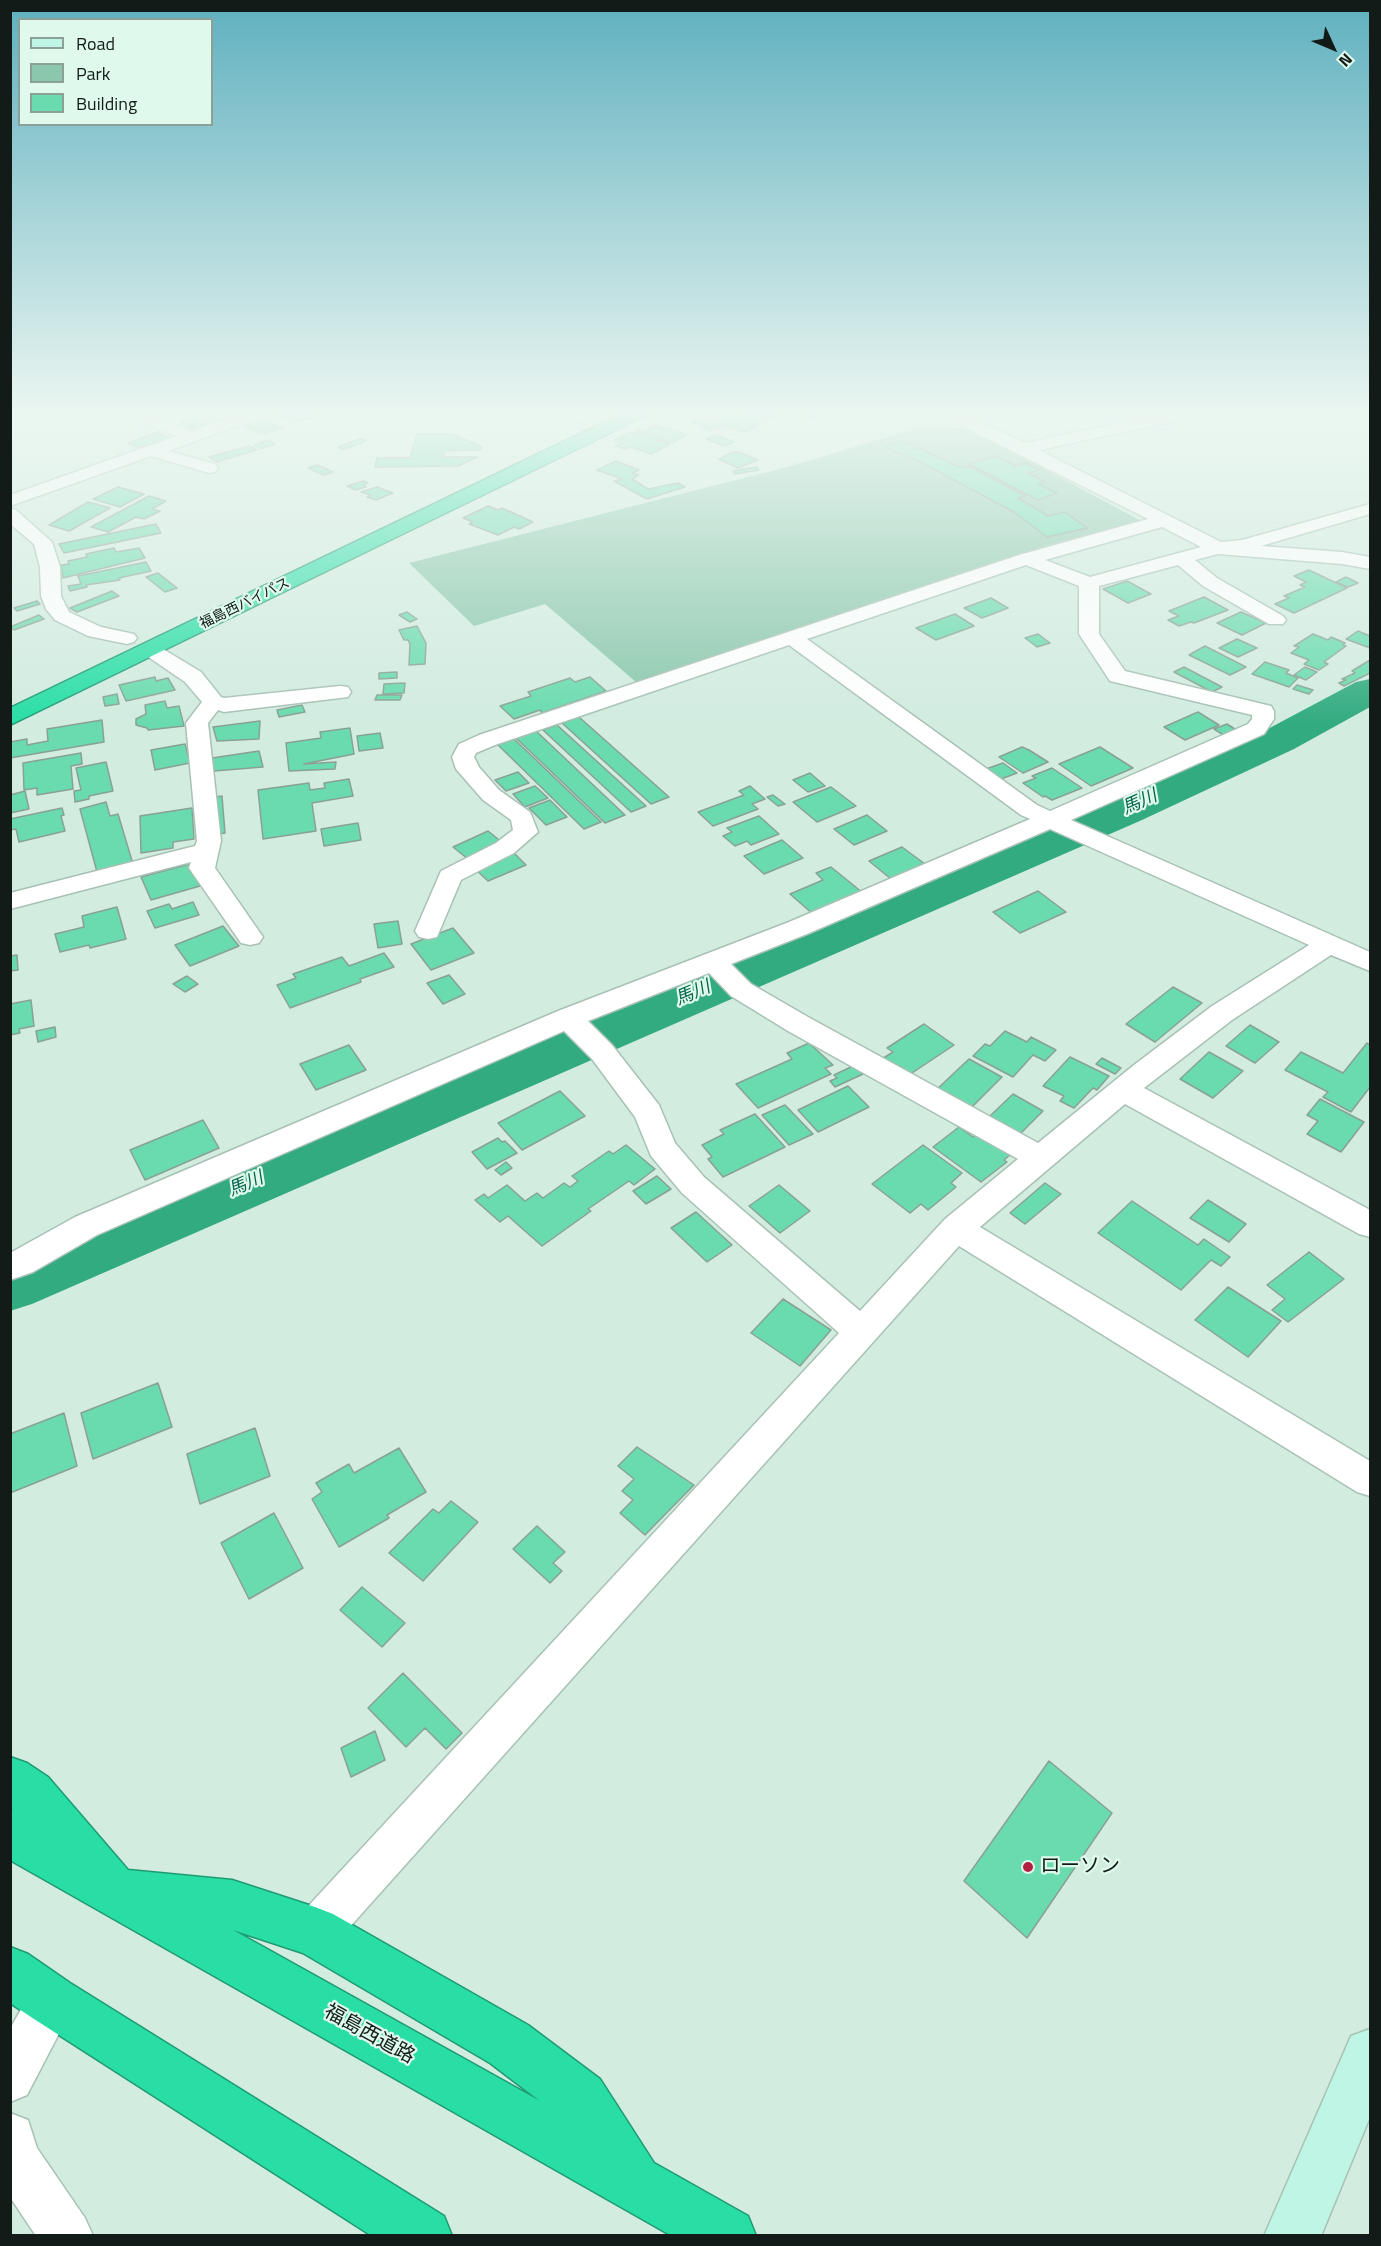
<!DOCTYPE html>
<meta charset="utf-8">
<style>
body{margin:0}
#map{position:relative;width:1381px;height:2246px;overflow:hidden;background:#d2ece0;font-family:"Titillium Web",sans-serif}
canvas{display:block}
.frame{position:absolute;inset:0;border:12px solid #121b17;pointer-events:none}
.legend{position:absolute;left:18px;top:18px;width:195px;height:108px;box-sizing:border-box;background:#dff9ed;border:2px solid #8da097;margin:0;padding:8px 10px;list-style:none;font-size:18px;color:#121b17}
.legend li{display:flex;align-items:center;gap:12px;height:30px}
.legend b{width:30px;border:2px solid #8da097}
.north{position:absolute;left:1303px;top:18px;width:60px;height:60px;-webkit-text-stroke:4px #dff9ed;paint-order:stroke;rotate:134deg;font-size:16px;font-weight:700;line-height:24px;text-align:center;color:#121b17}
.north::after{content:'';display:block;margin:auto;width:21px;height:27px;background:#121b17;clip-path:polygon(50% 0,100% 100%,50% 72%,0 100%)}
</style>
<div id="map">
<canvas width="1381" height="2246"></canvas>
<div class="frame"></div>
<ul class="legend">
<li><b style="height:8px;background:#bef5e4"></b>Road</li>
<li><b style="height:16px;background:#8ac7ac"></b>Park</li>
<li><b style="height:16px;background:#69dbae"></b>Building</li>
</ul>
<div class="north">N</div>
</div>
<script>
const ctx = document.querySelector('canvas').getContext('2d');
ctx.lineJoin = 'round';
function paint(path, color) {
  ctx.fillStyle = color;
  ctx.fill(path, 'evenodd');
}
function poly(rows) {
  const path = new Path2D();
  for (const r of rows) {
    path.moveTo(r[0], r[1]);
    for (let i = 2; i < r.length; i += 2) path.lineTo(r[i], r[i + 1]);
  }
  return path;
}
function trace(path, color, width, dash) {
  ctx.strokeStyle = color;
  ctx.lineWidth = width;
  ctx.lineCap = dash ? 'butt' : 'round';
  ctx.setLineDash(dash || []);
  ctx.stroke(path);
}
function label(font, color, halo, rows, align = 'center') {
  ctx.font = font + ' "Titillium Web","Noto Sans JP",sans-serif';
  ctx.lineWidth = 4.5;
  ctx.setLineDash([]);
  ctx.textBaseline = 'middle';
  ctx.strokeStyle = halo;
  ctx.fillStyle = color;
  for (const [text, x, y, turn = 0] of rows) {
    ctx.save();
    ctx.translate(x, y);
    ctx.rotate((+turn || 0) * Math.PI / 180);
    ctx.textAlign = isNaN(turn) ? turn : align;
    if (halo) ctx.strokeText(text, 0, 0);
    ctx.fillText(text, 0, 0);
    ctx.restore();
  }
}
paint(poly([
 [917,428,969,428,1141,521,1045,546,636,682,545,604,474,626,409,563,791,466]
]), '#8ac7ac');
paint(poly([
 [1370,679,1370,707,1294,749,1142,820,32,1304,10,1311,10,1258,1110,800,1264,731,1356,682,1370,679]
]), '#32ab81');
const building = poly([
 [290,411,324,411,326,412,309,420,306,419,294,423,278,415,290,411],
 [749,411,788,413,753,426,756,427,745,432,722,426,710,431,691,421,706,417,715,421,728,413,734,416,749,411],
 [810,411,818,411,824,414,810,419,800,415,810,411],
 [1250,411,1286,411,1279,415,1273,413,1268,416,1250,411],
 [199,414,203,417,209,415,220,420,186,430,176,425,186,422,182,420,199,414],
 [265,420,282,428,262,435,245,426,265,420],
 [656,425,687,435,672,443,635,431,638,429,644,431,656,425],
 [158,432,169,438,140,448,128,443,158,432],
 [632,432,670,444,651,454,631,447,626,449,616,446,622,443,614,440,632,432],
 [417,434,452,434,482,447,481,450,445,451,443,457,477,457,458,466,375,467,377,458,410,458,417,434],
 [717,435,734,442,724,446,706,439,717,435],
 [361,438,366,441,343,450,338,447,361,438],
 [268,440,275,444,260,449,254,445,268,440],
 [902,441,962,468,969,466,1025,496,1018,498,1048,516,1065,512,1087,528,1047,537,1014,512,924,464,885,447,902,441],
 [250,446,257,450,216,462,209,457,250,446],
 [733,452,739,452,758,460,738,468,719,459,733,452],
 [995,456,1016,466,1026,463,1039,470,1029,473,1045,482,1039,484,1057,493,1038,500,969,464,995,456],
 [616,461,639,470,633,473,639,475,632,479,648,489,678,483,685,487,647,499,614,481,622,479,597,470,616,461],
 [317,465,333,472,323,475,308,468,317,465],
 [756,467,759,470,735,474,733,471,756,467],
 [363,481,368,483,363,485,366,487,355,490,347,486,363,481],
 [118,487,144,494,120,507,93,499,118,487],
 [377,487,393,493,376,500,367,497,371,495,361,492,377,487],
 [149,496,166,501,152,509,160,511,144,519,136,517,108,532,91,527,149,496],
 [88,502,110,508,69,531,49,525,88,502],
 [488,506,498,510,502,508,533,522,519,529,514,527,498,535,469,524,473,522,463,518,488,506],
 [156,524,161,533,64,553,59,544,156,524],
 [114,548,116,552,139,548,145,558,63,578,61,565,69,564,68,561,87,557,86,554,114,548],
 [146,562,151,571,119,578,120,580,86,585,87,587,70,591,68,586,81,584,78,576,146,562],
 [1309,570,1347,588,1294,613,1275,604,1289,598,1284,596,1305,587,1300,585,1306,582,1294,576,1309,570],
 [158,573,177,588,165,592,146,577,158,573],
 [1346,577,1358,583,1348,587,1336,582,1346,577],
 [1127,581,1151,594,1128,603,1103,589,1127,581],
 [112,591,119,596,77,612,70,608,112,591],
 [1204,597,1228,610,1194,623,1191,622,1179,626,1168,620,1179,616,1169,611,1204,597],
 [991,598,1008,608,982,618,964,608,991,598],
 [37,601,40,604,17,611,14,608,37,601],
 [407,612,417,619,410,622,399,615,407,612],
 [1241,612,1266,623,1242,635,1217,623,1241,612],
 [955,614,974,626,936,640,916,628,955,614],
 [39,615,44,619,14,630,10,627,39,615],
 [417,626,426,643,425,664,409,665,410,644,408,640,404,640,399,630,417,626],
 [1358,631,1370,636,1370,648,1346,639,1358,631],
 [1038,634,1050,643,1037,647,1025,638,1038,634],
 [1313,634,1328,640,1331,637,1345,643,1343,645,1346,646,1324,662,1328,664,1319,670,1304,664,1309,660,1291,653,1299,647,1294,646,1313,634],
 [1237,639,1257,648,1238,657,1219,648,1237,639],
 [1205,646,1246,667,1230,675,1189,655,1205,646],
 [1370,660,1370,673,1344,686,1339,683,1346,680,1342,679,1355,673,1352,671,1370,660],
 [1265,662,1289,670,1286,673,1298,678,1289,687,1252,674,1265,662],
 [1184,667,1222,687,1212,692,1174,672,1184,667],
 [1305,667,1317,672,1306,680,1294,675,1305,667],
 [397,672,397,678,379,679,379,673,397,672],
 [155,677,156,681,168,678,175,690,126,701,119,685,155,677],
 [590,677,606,691,542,713,540,710,514,719,500,706,531,696,528,692,570,678,575,682,590,677],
 [405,683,404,693,383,694,384,684,405,683],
 [1297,685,1313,690,1309,694,1293,689,1297,685],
 [117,694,119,704,105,706,103,697,117,694],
 [377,695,402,695,400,700,375,700,377,695],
 [165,701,167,708,179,706,184,726,148,730,147,728,136,725,136,719,146,714,145,705,165,701],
 [302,705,305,712,279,717,277,710,302,705],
 [1198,712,1219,725,1185,740,1164,727,1198,712],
 [579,717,669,797,651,804,562,723,579,717],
 [102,720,104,742,10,758,10,742,27,739,27,745,48,741,47,729,102,720],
 [260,721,259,739,217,741,213,727,260,721],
 [1227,724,1238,731,1225,736,1214,729,1227,724],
 [557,725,646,806,631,812,543,730,557,725],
 [350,728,354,754,304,764,336,762,335,769,289,771,286,743,321,738,320,732,350,728],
 [536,731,625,815,605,823,516,738,536,731],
 [380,733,383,748,359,751,357,736,380,733],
 [513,738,601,822,584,829,497,744,513,738],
 [185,744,190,763,155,770,151,750,185,744],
 [1022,747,1029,750,1048,762,1023,773,999,757,1022,747],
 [1100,747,1133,768,1091,786,1059,764,1100,747],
 [259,751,263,767,214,771,212,758,259,751],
 [81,753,82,764,71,766,73,789,37,795,37,788,24,790,23,763,81,753],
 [106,762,113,791,89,796,89,799,75,802,74,791,81,790,76,768,106,762],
 [1003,763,1017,773,1001,779,986,769,1003,763],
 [1052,768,1082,788,1052,800,1045,796,1043,797,1023,783,1036,778,1032,776,1052,768],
 [518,772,529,783,506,791,495,780,518,772],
 [810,773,825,786,808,792,793,780,810,773],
 [349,779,353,796,312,803,316,831,263,839,258,790,309,783,310,790,325,788,324,783,349,779],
 [535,786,548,798,525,807,513,794,535,786],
 [750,786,765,799,752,804,758,809,713,826,698,812,744,795,739,791,750,786],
 [831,787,856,806,817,822,793,802,831,787],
 [25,791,29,809,10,813,10,795,25,791],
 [773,795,785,804,778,806,767,797,773,795],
 [222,796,225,833,213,835,210,798,222,796],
 [550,800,567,817,546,825,529,808,550,800],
 [106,802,110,816,118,814,133,864,97,872,80,809,106,802],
 [62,808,64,815,61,816,65,831,19,842,16,829,10,830,10,819,62,808],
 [192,808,194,839,173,842,173,848,141,853,140,816,192,808],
 [867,815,887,831,854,845,834,829,867,815],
 [759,816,779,834,751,845,747,841,735,846,723,836,732,832,727,828,759,816],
 [358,823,361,840,324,846,321,829,358,823],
 [488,831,503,843,468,859,453,847,488,831],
 [782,840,803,858,764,874,744,856,782,840],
 [902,847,925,864,891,879,869,861,902,847],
 [513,852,526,865,488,881,474,868,513,852],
 [190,864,200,886,151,900,141,877,190,864],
 [831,867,863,893,814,915,790,894,823,880,816,873,831,867],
 [1038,891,1066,912,1020,933,993,912,1038,891],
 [193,902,199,915,155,928,147,911,169,904,172,909,193,902],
 [117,907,126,939,90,948,89,945,60,952,55,934,84,927,82,916,117,907],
 [398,921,402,944,378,948,374,924,398,921],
 [223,926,239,946,190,966,175,945,223,926],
 [453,928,474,953,431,970,411,944,453,928],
 [384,953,394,967,360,979,361,982,290,1008,277,985,296,978,293,974,342,957,349,966,384,953],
 [17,955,18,970,10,971,10,956,17,955],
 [449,975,465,994,443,1004,427,983,449,975],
 [187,976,198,984,185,992,173,984,187,976],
 [1173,987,1202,1003,1155,1042,1126,1024,1173,987],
 [31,1000,34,1026,19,1029,20,1033,10,1035,10,1004,31,1000],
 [924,1024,954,1045,906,1077,882,1059,893,1052,887,1048,924,1024],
 [1250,1025,1279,1042,1255,1063,1226,1046,1250,1025],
 [55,1027,56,1037,38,1042,36,1031,55,1027],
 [1005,1031,1027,1042,1031,1037,1056,1050,1045,1061,1033,1055,1013,1077,973,1056,985,1044,990,1046,1005,1031],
 [809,1043,833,1065,825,1068,831,1074,758,1108,736,1084,792,1059,787,1053,809,1043],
 [1367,1043,1370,1045,1370,1087,1351,1112,1323,1097,1328,1092,1285,1070,1301,1052,1343,1073,1367,1043],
 [349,1045,366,1070,316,1090,300,1064,349,1045],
 [1209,1052,1243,1071,1213,1098,1180,1079,1209,1052],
 [1070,1057,1109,1076,1097,1090,1093,1088,1074,1108,1060,1101,1064,1096,1043,1086,1070,1057],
 [1102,1058,1121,1068,1115,1074,1096,1064,1102,1058],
 [969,1059,1002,1077,968,1111,934,1092,969,1059],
 [855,1065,863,1074,835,1087,830,1081,837,1078,834,1075,855,1065],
 [848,1086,869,1107,818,1132,798,1110,848,1086],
 [560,1091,585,1116,522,1150,498,1123,560,1091],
 [1013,1094,1043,1111,1020,1134,990,1116,1013,1094],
 [1320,1099,1364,1122,1341,1152,1307,1134,1318,1121,1307,1115,1320,1099],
 [785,1105,813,1134,789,1145,762,1115,785,1105],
 [755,1114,785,1147,723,1177,708,1159,712,1157,702,1145,724,1134,720,1130,755,1114],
 [203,1120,219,1148,145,1180,130,1150,203,1120],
 [959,1127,973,1137,978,1133,1010,1155,1004,1160,1007,1162,981,1182,933,1147,959,1127],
 [498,1138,502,1142,505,1141,517,1153,487,1169,472,1152,498,1138],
 [626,1145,655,1169,634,1185,629,1181,588,1209,591,1211,542,1246,508,1216,500,1222,475,1200,484,1194,488,1198,507,1185,525,1201,537,1193,543,1198,564,1183,570,1187,578,1181,572,1176,609,1151,613,1154,626,1145],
 [923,1145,962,1173,951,1183,956,1187,928,1210,921,1204,910,1213,872,1184,923,1145],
 [506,1162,512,1168,501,1175,495,1170,506,1162],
 [657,1176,671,1189,646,1204,633,1191,657,1176],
 [1045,1183,1061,1194,1025,1224,1010,1213,1045,1183],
 [779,1185,810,1211,780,1233,749,1206,779,1185],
 [1208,1200,1246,1224,1229,1242,1190,1218,1208,1200],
 [1132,1201,1198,1245,1204,1239,1230,1257,1221,1266,1211,1260,1181,1290,1098,1233,1132,1201],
 [696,1212,732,1245,707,1262,671,1228,696,1212],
 [1309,1252,1344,1279,1288,1322,1272,1310,1285,1299,1267,1285,1309,1252],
 [1228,1287,1281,1321,1248,1357,1195,1320,1228,1287],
 [783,1299,831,1330,800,1366,751,1333,783,1299],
 [158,1383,172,1427,93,1459,81,1413,158,1383],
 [64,1413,77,1466,10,1493,10,1434,64,1413],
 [255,1428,270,1476,200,1504,187,1454,255,1428],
 [637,1447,694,1485,645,1535,620,1513,633,1500,622,1491,634,1479,618,1466,637,1447],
 [399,1448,426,1492,387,1515,389,1518,339,1547,312,1499,322,1492,316,1483,349,1464,354,1473,399,1448],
 [451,1501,478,1522,423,1581,389,1553,433,1509,439,1513,451,1501],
 [274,1513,303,1568,249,1599,221,1543,274,1513],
 [537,1526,565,1552,553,1563,562,1571,550,1583,513,1549,537,1526],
 [362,1587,405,1623,382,1647,340,1610,362,1587],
 [403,1673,462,1733,446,1749,425,1728,406,1747,368,1708,403,1673],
 [375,1731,385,1760,351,1777,341,1748,375,1731],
 [1049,1761,1112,1813,1027,1938,964,1881,1049,1761]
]);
paint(building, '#69dbae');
trace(building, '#89a195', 1.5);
const street = poly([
 [115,411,138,411,192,431,248,411,271,411,269,414,168,451,215,464,218,468,215,472,209,473,151,456,10,506,10,495,177,436,117,414,115,411],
 [558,411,580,411,594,419,586,424,560,414,558,411],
 [936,411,958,411,1025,443,1177,411,1208,411,1200,416,1039,450,1221,542,1242,540,1370,504,1370,514,1261,546,1342,552,1370,557,1370,569,1342,564,1218,554,1195,560,1217,578,1283,616,1286,620,1283,624,1269,624,1203,586,1178,565,1099,586,1099,634,1125,671,1271,706,1274,711,1274,719,1264,734,1071,820,1370,952,1370,971,1331,955,1232,1020,1144,1088,1370,1210,1370,1237,1359,1234,1125,1104,980,1227,1370,1461,1370,1496,1357,1492,959,1246,331,1948,315,1955,299,1948,292,1932,299,1916,839,1333,682,1193,651,1156,635,1117,592,1059,564,1031,97,1235,33,1272,10,1280,10,1253,75,1217,558,1011,789,922,1030,819,1021,815,789,645,495,745,476,753,474,757,479,767,499,790,530,812,538,832,514,853,461,880,437,937,428,939,419,937,415,931,441,871,496,843,513,830,511,820,483,800,456,769,452,757,459,744,479,735,1019,555,1148,519,938,414,936,411],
 [1162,527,1201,547,1090,577,1045,560,1162,527],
 [1026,565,1079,586,1079,634,1110,681,1252,715,1252,719,1248,724,1050,811,1037,805,807,639,1026,565],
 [1050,829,1309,945,1212,1006,1134,1065,1038,1143,808,1017,751,984,731,964,807,934,1050,829],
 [709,973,731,996,788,1031,1018,1159,945,1219,860,1311,704,1177,675,1143,659,1105,612,1045,588,1021,709,973],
 [10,509,16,510,52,542,60,567,61,596,69,612,101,627,134,634,137,638,134,642,127,644,88,636,55,620,46,609,41,596,40,567,34,544,10,524,10,509],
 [151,644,158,646,201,672,221,697,224,698,340,686,348,687,351,692,348,697,340,698,224,712,218,710,208,723,221,841,215,868,263,937,259,943,250,945,241,943,189,868,191,862,10,909,10,893,195,846,197,841,186,723,202,702,185,682,144,654,141,650,144,646,151,644],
 [52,1977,69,1984,76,2001,27,2095,10,2102,10,2029,35,1984,52,1977],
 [10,2113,28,2120,37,2148,85,2218,93,2236,36,2236,10,2197,10,2113]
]);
const secondary = poly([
 [1370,2029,1370,2117,1321,2236,1264,2236,1351,2036,1370,2029]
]);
const highway = poly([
 [627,411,650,411,647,415,10,725,10,708,627,411],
 [10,1757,27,1763,48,1777,128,1870,232,1880,315,1907,333,1914,528,2025,600,2079,654,2163,748,2216,756,2236,672,2236,10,1860,10,1809,14,1810,10,1808,10,1757],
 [233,1930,303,1953,490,2063,540,2101,233,1930],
 [10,1947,28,1954,70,1983,444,2216,452,2236,372,2236,34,2019,10,2003,10,1947]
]);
trace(street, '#a8c1b5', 3);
trace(secondary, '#a8c1b5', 3);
trace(highway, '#209a73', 3);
paint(street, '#fff');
paint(secondary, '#bef5e4');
paint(highway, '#28dea5');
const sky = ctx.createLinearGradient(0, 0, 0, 725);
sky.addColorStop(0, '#5fb0bf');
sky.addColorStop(0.57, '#ebf6f1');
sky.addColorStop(1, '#ebf6f100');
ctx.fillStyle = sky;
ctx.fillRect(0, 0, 1381, 725);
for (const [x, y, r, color] of [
 [1028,1867,6,"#b22040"]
]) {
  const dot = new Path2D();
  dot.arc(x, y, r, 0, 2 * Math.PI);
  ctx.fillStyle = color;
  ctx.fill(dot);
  trace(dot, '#dff9ed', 2);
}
label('14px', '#121b17', '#dff9ed', [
 ["福島西バイパス",245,604,-26]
]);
label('italic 18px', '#076549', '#dff9ed', [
 ["馬川",1140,803,-24],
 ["馬川",693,994,-23],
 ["馬川",246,1185,-23]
]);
label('20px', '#121b17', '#dff9ed', [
 ["ローソン",1040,1867]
], 'left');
label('20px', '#121b17', '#dff9ed', [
 ["福島西道路",369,2035,29]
]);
</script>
